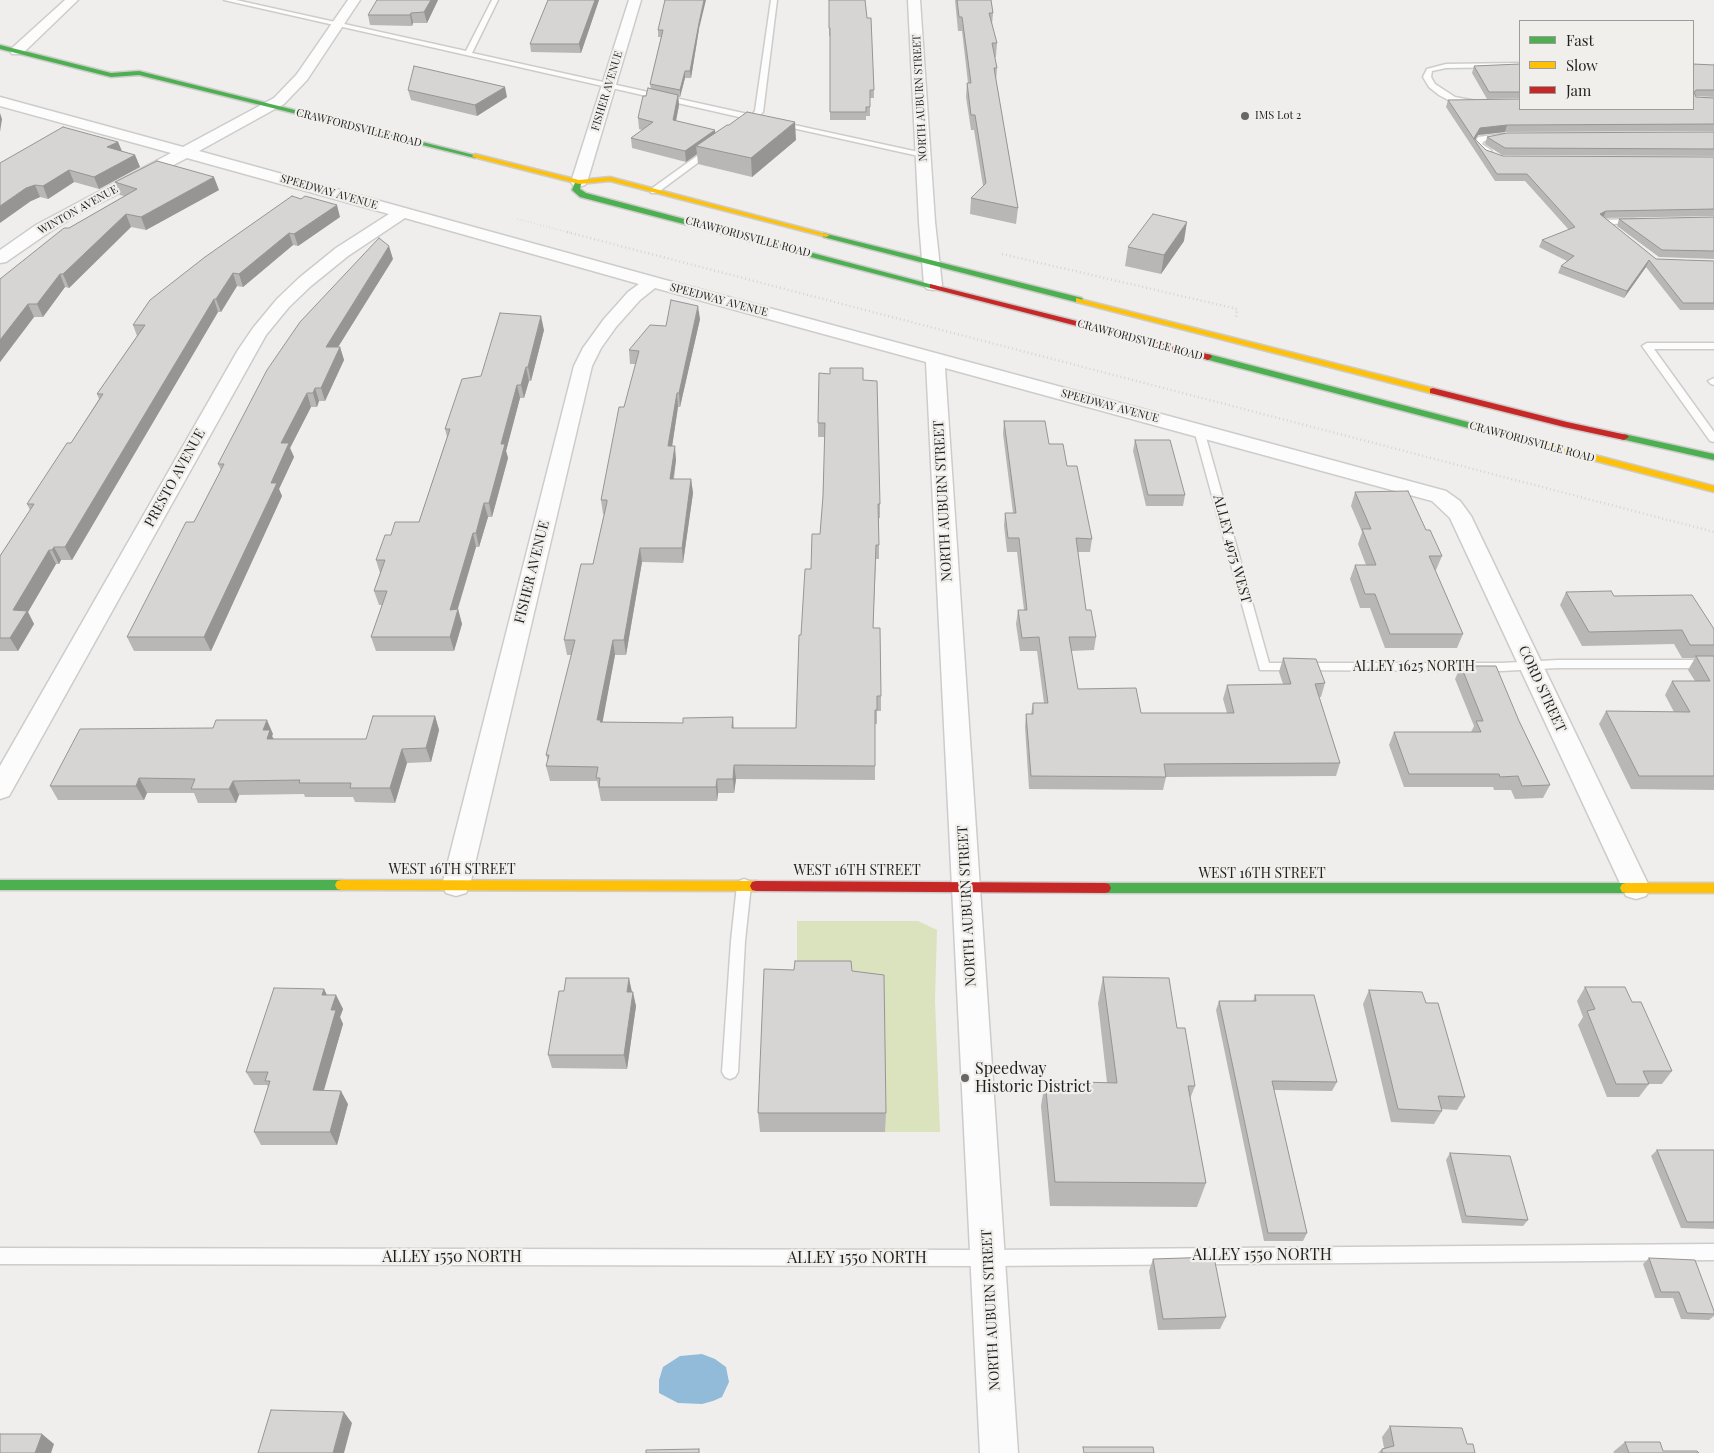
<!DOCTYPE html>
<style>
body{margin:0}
#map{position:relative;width:1714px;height:1453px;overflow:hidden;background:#efeeed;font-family:"Playfair Display",serif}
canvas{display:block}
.legend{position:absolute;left:1519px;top:20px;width:175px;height:90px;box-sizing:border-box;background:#f0efec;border:1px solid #9c9c9a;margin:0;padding:6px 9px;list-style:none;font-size:15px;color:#1f1f1e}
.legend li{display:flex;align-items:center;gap:10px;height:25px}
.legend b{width:25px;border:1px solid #9c9c9a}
</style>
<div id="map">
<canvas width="1714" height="1453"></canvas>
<ul class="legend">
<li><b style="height:6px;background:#4caf50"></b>Fast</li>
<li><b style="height:6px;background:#ffc107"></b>Slow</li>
<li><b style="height:6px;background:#c62828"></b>Jam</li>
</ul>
</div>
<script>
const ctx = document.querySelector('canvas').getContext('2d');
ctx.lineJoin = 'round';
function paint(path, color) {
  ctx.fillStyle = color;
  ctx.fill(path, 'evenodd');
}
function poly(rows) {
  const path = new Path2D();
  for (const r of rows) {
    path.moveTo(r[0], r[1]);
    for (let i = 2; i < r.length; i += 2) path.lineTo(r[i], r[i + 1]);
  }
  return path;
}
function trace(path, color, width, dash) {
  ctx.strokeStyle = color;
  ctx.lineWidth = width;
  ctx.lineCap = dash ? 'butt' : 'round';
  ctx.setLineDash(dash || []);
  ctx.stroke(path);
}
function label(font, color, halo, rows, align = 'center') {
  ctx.font = font + ' "Playfair Display",serif';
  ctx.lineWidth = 4.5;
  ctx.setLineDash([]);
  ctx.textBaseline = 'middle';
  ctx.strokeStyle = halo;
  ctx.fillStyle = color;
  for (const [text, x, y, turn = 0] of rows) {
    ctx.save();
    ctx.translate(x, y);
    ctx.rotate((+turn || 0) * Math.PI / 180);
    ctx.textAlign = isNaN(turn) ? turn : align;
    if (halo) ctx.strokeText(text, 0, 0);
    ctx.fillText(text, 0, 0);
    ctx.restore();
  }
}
paint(poly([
 [797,921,918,921,937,930,935,1000,940,1132,885,1132,883,995,797,981]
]), '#dbe2be');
paint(poly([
 [702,1354,715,1359,726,1367,729,1382,722,1397,713,1401,702,1404,678,1403,659,1393,659,1380,663,1367,680,1356]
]), '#92bbd9');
const lane = poly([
 [224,0,236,0,466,51,492,0,498,0,472,53,752,115,755,111,771,0,777,0,763,112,759,116,764,119,760,121,755,120,749,124,745,122,748,119,224,0],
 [1520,63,1520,67,1446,68,1432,71,1431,77,1435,84,1455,97,1476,101,1477,103,1473,105,1450,101,1439,95,1429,87,1423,77,1427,69,1446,64,1520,63],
 [776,121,923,153,927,155,923,157,779,125,775,123,776,121],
 [1502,134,1505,134,1505,138,1484,141,1482,144,1491,150,1491,154,1485,154,1474,144,1478,137,1502,134],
 [708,148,715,150,657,193,651,193,651,189,708,148],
 [1634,219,1638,221,1637,223,1611,224,1614,227,1610,229,1599,222,1603,220,1634,219],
 [1647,343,1714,343,1714,349,1654,349,1714,432,1714,442,1710,441,1642,346,1647,343],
 [1714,378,1714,385,1711,384,1708,381,1714,378],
 [1199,427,1204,430,1269,663,1501,663,1558,660,1714,660,1714,668,1558,668,1501,671,1260,670,1194,430,1199,427],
 [744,879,749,881,751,885,745,941,738,1072,735,1077,730,1079,725,1077,722,1072,731,941,737,885,739,881,744,879],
 [1714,1244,1714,1260,987,1266,0,1264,0,1248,987,1250,1714,1244]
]);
const street = poly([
 [65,0,78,0,22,54,12,54,10,51,12,48,65,0],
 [348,0,360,0,307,80,284,104,199,151,658,278,1446,491,1460,501,1471,516,1650,888,1646,896,1636,899,1626,896,1450,518,1432,501,945,368,1018,1453,980,1453,926,362,655,288,640,300,616,327,601,348,592,366,470,885,466,893,456,896,446,893,442,885,574,366,583,348,604,319,628,292,639,284,405,218,348,256,311,286,289,307,266,335,9,796,0,799,0,766,238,350,253,328,277,299,299,278,336,248,389,214,187,158,77,215,48,233,6,262,0,263,0,250,36,225,171,153,0,106,0,97,183,147,274,98,297,74,348,0],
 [629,0,641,0,587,182,585,185,579,187,573,185,571,182,629,0],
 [908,0,920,0,935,222,942,285,939,289,933,290,927,289,924,285,919,222,908,0]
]);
const fast = poly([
 [0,45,111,73,139,71,478,156,475,158,139,75,111,77,0,49,0,45],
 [576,180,582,180,580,189,586,193,937,286,930,288,580,197,572,190,576,180],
 [823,233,1082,298,1083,300,1076,302,823,237,823,233],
 [1208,354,1479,425,1480,427,1476,430,1205,359,1204,357,1208,354],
 [1624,434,1714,454,1714,460,1621,439,1619,437,1624,434],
 [0,880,341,880,345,881,347,885,345,889,341,890,0,890,0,880],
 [1105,883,1626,883,1630,884,1632,888,1630,892,1626,893,1105,893,1101,892,1099,888,1101,884,1105,883]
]);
const slow = poly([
 [475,154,579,180,610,177,830,235,826,237,610,181,579,184,473,157,472,156,475,154],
 [1076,298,1436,389,1437,391,1433,394,1430,393,1076,302,1076,298],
 [1476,424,1714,486,1714,492,1473,429,1472,427,1476,424],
 [341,880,756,881,760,882,762,886,760,890,756,891,341,890,337,889,335,885,337,881,341,880],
 [1626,883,1714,883,1714,893,1626,893,1622,892,1620,888,1622,884,1626,883]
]);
const jam = poly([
 [930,284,1211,355,1212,357,1208,360,1205,359,930,288,930,284],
 [1433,388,1567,422,1627,435,1629,437,1624,440,1564,427,1430,393,1430,389,1433,388],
 [756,881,1105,883,1109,884,1111,888,1109,892,1105,893,756,891,752,890,750,886,752,882,756,881]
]);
trace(lane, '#cdcccb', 3);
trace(street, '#cdcccb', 3);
trace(fast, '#cdcccb', 3);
trace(slow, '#cdcccb', 3);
trace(jam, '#cdcccb', 3);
trace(poly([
 [517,219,571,233]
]), '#d5d4d4', 2, [0.5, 2.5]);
trace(poly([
 [567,232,1714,532],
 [1002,254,1237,309,1236,317]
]), '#d5d4d4', 2.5, [1, 3]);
paint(lane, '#fdfcfc');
paint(street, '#fdfcfc');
paint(fast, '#4caf50');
paint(slow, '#ffc107');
paint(jam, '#c62828');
paint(poly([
 [438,0,427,23,413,23,412,26,370,25,368,15],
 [548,0,599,0,581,53,531,52,530,44],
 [829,0,867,18,874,90,874,98,870,98,870,116,866,116,866,120,830,120,830,36,829,36],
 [955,0,991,0,993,13,992,25,997,43,996,57,995,57,997,68,996,81,1018,208,1016,224,970,214,971,198,983,186,974,130,971,130,966,97,967,83,968,83,962,31,958,31],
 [699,29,691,78,685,78,680,97,678,97,679,105,676,121,715,133,796,140,752,177,698,164,697,154,686,162,632,148,631,138,642,130,639,129,638,118,646,96,651,89,650,84,661,37,658,37,658,30],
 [1714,63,1714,97,1695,96,1696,97,1714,98,1714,131,1505,132,1478,135,1475,139,1486,150,1503,156,1714,157,1714,216,1605,218,1656,259,1714,261,1714,310,1680,310,1646,267,1624,298,1558,273,1561,266,1567,261,1539,247,1542,240,1569,230,1525,181,1495,181,1446,107,1448,100,1693,109,1693,64,1713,65],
 [1520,64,1520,98,1487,99,1472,73,1474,66],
 [408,90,507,97,477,116,411,100],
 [1714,132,1714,156,1502,155,1485,144,1487,137],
 [118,142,122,151,135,155,140,167,99,189,74,182,48,199,40,197,31,201,0,163],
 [115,182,219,190,146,230,131,227,69,288,65,287,43,317,34,317,0,362,0,279,69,228,124,196,120,195],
 [340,217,298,246,293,245,243,287,237,286,221,312,218,312,72,560,61,560,59,564,56,564,28,612,34,624,18,651,0,651,0,556,30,510,27,504,71,443,99,399,97,394,137,336,133,325,205,257],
 [1714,217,1714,259,1659,257,1617,226,1619,219],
 [1184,241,1161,274,1125,266,1128,247],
 [393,259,338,347,340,347,344,360,325,401,319,401,317,407,311,407,290,448,294,457,279,489,282,496,211,651,134,651,127,637,194,522,221,470,218,464],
 [700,319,680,407,678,407,672,446,676,460,674,479,691,479,693,493,683,563,642,562,626,655,615,655,602,722,683,723,733,717,734,728,796,728,801,635,811,569,820,534,823,496,825,437,818,437,818,423,863,380,880,504,880,518,879,518,879,559,876,559,873,628,881,696,881,711,877,711,877,724,875,724,875,780,736,779,734,793,718,793,717,801,601,801,597,781,550,781,546,766,548,761,546,755,572,655,567,655,564,640,593,564,604,514,603,514,601,500,636,364,630,364,629,350,666,326],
 [544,330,531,381,529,381,524,398,520,398,506,451,508,458,492,517,488,517,479,547,476,547,458,609,462,624,454,651,376,651,371,637,382,605,379,605,374,591,380,573,376,560,391,535,419,522,447,437,445,429,481,376],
 [1004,421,1049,444,1067,466,1092,539,1090,552,1078,552,1086,610,1096,637,1094,650,1071,651,1078,689,1141,713,1227,713,1223,699,1227,685,1283,684,1279,672,1283,658,1325,683,1321,697,1319,697,1340,763,1336,776,1166,777,1163,790,1029,789,1025,727,1026,714,1031,714,1033,703,1044,703,1037,651,1020,651,1016,624,1018,610,1024,610,1017,552,1007,552,1004,526,1005,513,1013,513,1003,434],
 [1135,440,1185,495,1183,506,1146,506,1133,451],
 [1355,492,1426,530,1442,556,1436,570,1435,570,1463,634,1457,648,1385,648,1370,608,1360,608,1350,579,1355,565,1366,565,1358,544,1362,532,1351,506],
 [1566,592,1614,596,1714,629,1714,790,1631,789,1599,724,1606,711,1674,712,1665,695,1672,681,1695,681,1688,670,1695,658,1682,658,1674,644,1582,646,1560,605],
 [1461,666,1519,721,1550,785,1543,798,1515,799,1511,790,1494,790,1493,787,1404,787,1389,745,1394,732,1471,732,1474,726,1455,679],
 [435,716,439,730,431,762,407,763,395,803,355,802,353,797,305,797,304,794,239,795,236,803,198,803,194,793,147,793,144,800,58,800,50,786,273,734,272,736,274,739,366,739],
 [794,970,886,1113,885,1132,760,1132,758,1113],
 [1103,977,1177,1028,1195,1086,1190,1099,1206,1183,1197,1207,1050,1206,1041,1106,1045,1081,1107,1083,1098,1003],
 [1585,987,1632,1002,1672,1071,1662,1084,1649,1084,1639,1097,1607,1097,1578,1025,1583,1017,1577,1001],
 [324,989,327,995,336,995,343,1009,340,1017,343,1024,323,1091,348,1104,337,1145,261,1145,254,1132,268,1087,267,1085,254,1085,246,1072],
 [1369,990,1426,1003,1465,1097,1457,1110,1441,1109,1442,1111,1434,1124,1391,1122,1363,1004],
 [631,992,636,1006,627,1069,552,1068,548,1055],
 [1255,995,1337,1082,1332,1091,1274,1090,1307,1233,1303,1241,1264,1241,1216,1010,1219,1001,1253,1001],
 [1657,1150,1714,1150,1714,1229,1681,1228,1651,1156],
 [1450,1153,1528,1220,1523,1226,1462,1223,1446,1160],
 [1649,1258,1714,1311,1714,1316,1709,1320,1681,1319,1673,1298,1655,1298,1643,1264],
 [1153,1259,1226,1317,1220,1329,1158,1330,1149,1271],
 [1390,1426,1467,1444,1475,1453,1378,1453,1382,1449,1384,1448,1382,1437],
 [1625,1442,1663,1451,1699,1453,1614,1453,1613,1452]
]), '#b8b7b6');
paint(poly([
 [431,0,438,0,427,23,424,12],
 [595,0,599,0,581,53,579,44],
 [704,0,706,0,699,29,691,78,690,71,699,23],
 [411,13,413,23,412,26,410,15],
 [685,71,685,78,680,97,680,90],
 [505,87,507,97,477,116,475,105],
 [678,95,679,105,674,131,673,120],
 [0,113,2,119,0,132],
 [795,122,796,140,752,177,751,158],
 [1507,125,1505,132,1478,135,1475,140,1474,139,1480,128],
 [715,130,716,140,696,146,697,154,686,162,685,151],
 [118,142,123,154,107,147],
 [135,155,140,167,99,189,94,177],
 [69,170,74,182,48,199,43,186],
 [214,177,219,190,146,230,141,217],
 [35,185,40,197,31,201,0,223,0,206,26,188],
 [337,205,340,217,298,246,294,234],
 [1606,211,1603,218,1600,214],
 [126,214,131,227,69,288,63,274],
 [1187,222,1184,241,1161,274,1164,255],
 [289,233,293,245,243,287,239,274],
 [389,246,393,259,330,360,326,347],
 [1649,260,1646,267,1624,298,1627,291],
 [233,273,237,286,221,312,216,299],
 [60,274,65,287,43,317,37,304],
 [214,299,218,312,72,560,65,547],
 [28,304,34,317,0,362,0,340],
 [698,306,700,319,680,407,679,393],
 [541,316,544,330,531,381,528,367],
 [340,347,344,360,325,401,321,388],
 [526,367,529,381,524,398,521,385],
 [517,385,520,398,506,451,508,458,492,517,489,503,501,444],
 [315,388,319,401,317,407,313,393],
 [307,393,311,407,290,448,294,457,279,489,282,496,211,651,204,637,281,443],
 [677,393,678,407,670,460,668,446],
 [675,446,676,460,671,493,670,479],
 [691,479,693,493,683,563,682,548],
 [484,503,488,517,479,547,476,533],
 [473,533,476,547,453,624,450,610],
 [54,547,61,560,59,564,52,550],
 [640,548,642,562,626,655,624,640],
 [49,550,56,564,28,612,34,624,18,651,10,638,13,610],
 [458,609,462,624,454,651,450,637],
 [613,640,615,655,602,725,597,720],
 [435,716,439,730,431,762,426,748],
 [267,720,273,734,272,736,276,745,273,753,263,730],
 [402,749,407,763,395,803,390,788],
 [734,765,736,779,734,793,733,779],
 [139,778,147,793,144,800,136,786],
 [717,779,718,793,717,801,716,787],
 [233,781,239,795,236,803,229,789],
 [629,978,632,992,627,992],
 [324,989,330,1002,322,995],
 [633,992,636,1006,627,1069,624,1055],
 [336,995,343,1009,340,1017,343,1024,320,1104,313,1090,331,1010],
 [341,1091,348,1104,337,1145,330,1132],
 [344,1412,352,1423,344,1453,333,1453],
 [42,1434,54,1444,51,1453,35,1453]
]), '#969594');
const building = poly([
 [377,0,431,0,424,12,411,13,410,15,368,15,377,0],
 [548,0,595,0,579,44,530,44,548,0],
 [665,0,704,0,699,23,690,71,685,71,680,90,650,84,663,30,658,30,665,0],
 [829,0,865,0,867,18,871,18,874,90,870,90,870,107,866,107,866,112,830,112,830,28,829,28,829,0],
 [957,0,991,0,993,13,989,13,997,43,992,43,997,68,994,68,1018,208,971,198,986,183,975,115,971,115,967,83,971,83,962,17,959,17,957,0],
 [1520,64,1520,92,1489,92,1474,66,1520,64],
 [1693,64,1714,65,1714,90,1696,90,1694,92,1696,97,1714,98,1714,124,1507,125,1480,128,1474,138,1486,150,1503,156,1714,157,1714,209,1606,211,1600,214,1656,259,1714,261,1714,303,1683,303,1649,260,1627,291,1561,266,1574,256,1542,240,1575,227,1527,174,1497,174,1448,100,1520,99,1520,109,1693,109,1693,66,1694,66,1693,64],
 [414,66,505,87,475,105,408,90,414,66],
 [648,88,678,95,673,120,715,130,685,151,631,138,653,122,638,118,643,96,646,96,648,88],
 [747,112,795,122,751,158,696,146,727,125,729,125,747,112],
 [63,127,118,142,107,147,135,155,94,177,69,170,43,186,35,185,26,188,0,206,0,163,63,127],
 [1714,132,1714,149,1505,148,1487,137,1507,133,1714,132],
 [157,161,214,177,141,217,126,214,63,274,60,274,37,304,28,304,0,340,0,279,64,228,69,228,137,189,115,182,157,161],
 [292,196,301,199,305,196,337,205,294,234,289,233,239,274,233,273,216,299,214,299,65,547,54,547,52,550,49,550,13,610,27,611,10,638,0,638,0,556,34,504,27,504,67,443,71,443,103,394,97,394,145,325,133,325,150,300,205,257,292,196],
 [1153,214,1187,222,1164,255,1128,247,1153,214],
 [1714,217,1714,251,1662,250,1619,219,1714,217],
 [379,238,389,246,326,347,340,347,321,388,315,388,313,393,307,393,281,443,289,443,271,483,277,483,204,637,127,637,186,522,194,522,224,464,218,464,267,370,300,322,379,238],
 [671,300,698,306,679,393,677,393,668,446,675,446,670,479,691,479,682,548,640,548,624,640,613,640,597,720,601,720,600,722,683,723,683,718,733,717,732,728,796,728,799,635,801,635,805,569,811,569,812,534,820,534,823,496,825,423,818,423,819,373,830,374,830,368,863,368,863,380,877,381,880,504,878,504,879,545,876,545,873,628,880,628,881,696,877,696,877,710,875,710,875,766,734,765,733,779,717,779,716,787,599,787,600,778,596,778,598,767,546,766,549,755,546,755,575,640,564,640,581,564,593,564,607,502,607,500,601,500,619,407,624,407,639,351,629,350,650,325,666,326,671,300],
 [500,313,541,316,528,367,526,367,521,385,517,385,501,444,505,444,489,503,484,503,476,533,473,533,450,610,458,609,450,637,371,637,387,591,374,591,385,560,376,560,385,535,391,535,395,522,419,522,450,429,445,429,462,379,481,376,500,313],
 [1004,421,1045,421,1049,444,1063,444,1067,466,1077,466,1092,539,1076,538,1086,610,1091,610,1096,637,1069,637,1078,689,1136,688,1141,713,1234,713,1227,685,1291,684,1283,658,1316,659,1325,683,1315,684,1340,763,1164,764,1166,777,1031,776,1026,714,1033,714,1033,703,1048,703,1039,637,1022,638,1018,610,1027,610,1019,538,1008,538,1005,513,1016,513,1004,421],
 [1135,440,1170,440,1185,495,1148,495,1135,440],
 [1408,491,1426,530,1430,530,1442,556,1429,556,1463,634,1390,634,1375,594,1365,594,1355,565,1376,565,1362,529,1371,529,1355,492,1408,491],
 [1611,591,1614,596,1692,595,1714,629,1714,645,1690,645,1682,630,1589,632,1566,592,1611,591],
 [1696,656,1714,656,1714,776,1639,776,1606,711,1690,712,1672,681,1710,681,1696,656],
 [1461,666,1496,666,1519,721,1550,785,1522,786,1518,776,1500,777,1499,774,1409,774,1394,732,1481,732,1476,721,1483,721,1461,666],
 [373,716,435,716,426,748,402,749,390,788,350,788,351,783,299,783,300,780,233,781,229,789,191,789,195,779,139,778,136,786,50,786,80,729,213,728,216,720,267,720,263,730,270,730,267,739,366,739,373,716],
 [795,961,851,961,852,971,884,975,886,1113,758,1113,764,969,794,970,795,961],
 [1103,977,1169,978,1177,1028,1185,1028,1195,1086,1188,1086,1206,1183,1055,1182,1045,1081,1117,1083,1103,977],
 [566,978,629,978,627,992,633,992,624,1055,548,1055,559,991,564,991,566,978],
 [1585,987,1625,987,1632,1002,1641,1002,1672,1071,1643,1071,1649,1084,1616,1084,1587,1011,1595,1009,1585,987],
 [274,988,324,989,322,995,336,995,331,1010,336,1010,313,1090,341,1091,330,1132,254,1132,270,1081,265,1081,268,1072,246,1072,274,988],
 [1369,990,1422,992,1426,1003,1438,1003,1465,1097,1438,1096,1442,1111,1398,1109,1369,990],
 [1255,995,1314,995,1337,1082,1272,1081,1307,1233,1268,1233,1219,1001,1256,1001,1255,995],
 [1657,1150,1714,1150,1714,1222,1687,1222,1657,1150],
 [1450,1153,1510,1156,1528,1220,1466,1216,1450,1153],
 [1214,1257,1226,1317,1163,1319,1153,1259,1214,1257],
 [1649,1258,1695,1260,1714,1311,1714,1314,1687,1313,1679,1292,1661,1292,1649,1258],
 [271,1410,344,1412,333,1453,258,1453,271,1410],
 [1390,1426,1462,1428,1467,1444,1473,1444,1475,1453,1382,1453,1382,1449,1394,1446,1390,1426],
 [0,1434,42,1434,35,1453,0,1453,0,1434],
 [1625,1442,1660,1442,1663,1451,1697,1451,1699,1453,1629,1453,1625,1442],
 [1083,1447,1153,1447,1154,1453,1084,1453,1083,1447],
 [699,1449,699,1453,646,1453,646,1450,699,1449]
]);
paint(building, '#d6d5d4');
trace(building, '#969594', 1);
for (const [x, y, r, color] of [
 [1245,116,5,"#686766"],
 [965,1078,5,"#686766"]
]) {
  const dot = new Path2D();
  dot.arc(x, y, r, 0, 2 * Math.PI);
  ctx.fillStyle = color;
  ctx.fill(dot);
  trace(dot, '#f0efec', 2);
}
label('11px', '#1f1f1e', '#f0efec', [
 ["FISHER AVENUE",607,91,-73],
 ["NORTH AUBURN STREET",920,98,-93],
 ["CRAWFORDSVILLE ROAD",359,128,14],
 ["SPEEDWAY AVENUE",329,192,16],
 ["WINTON AVENUE",78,210,-29],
 ["CRAWFORDSVILLE ROAD",748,237,15],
 ["SPEEDWAY AVENUE",719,300,15],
 ["CRAWFORDSVILLE ROAD",1140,340,15],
 ["SPEEDWAY AVENUE",1110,406,15],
 ["CRAWFORDSVILLE ROAD",1532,442,15]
]);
label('11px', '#1f1f1e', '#f0efec', [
 ["IMS Lot 2",1255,116]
], 'left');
label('14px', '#1f1f1e', '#f0efec', [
 ["PRESTO AVENUE",175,478,-61],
 ["NORTH AUBURN STREET",943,501,-93],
 ["ALLEY 4975 WEST",1232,549,75],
 ["FISHER AVENUE",532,572,-76],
 ["ALLEY 1625 NORTH",1414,667],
 ["CORD STREET",1542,689,65],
 ["WEST 16TH STREET",452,870],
 ["WEST 16TH STREET",857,871],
 ["WEST 16TH STREET",1262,874],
 ["NORTH AUBURN STREET",967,906,-93],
 ["NORTH AUBURN STREET",991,1310,-93]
]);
label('16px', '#1f1f1e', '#f0efec', [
 ["Speedway",975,1069],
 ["Historic District",975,1087]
], 'left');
label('16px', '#1f1f1e', '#f0efec', [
 ["ALLEY 1550 NORTH",1262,1255],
 ["ALLEY 1550 NORTH",452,1257],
 ["ALLEY 1550 NORTH",857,1258]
]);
</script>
